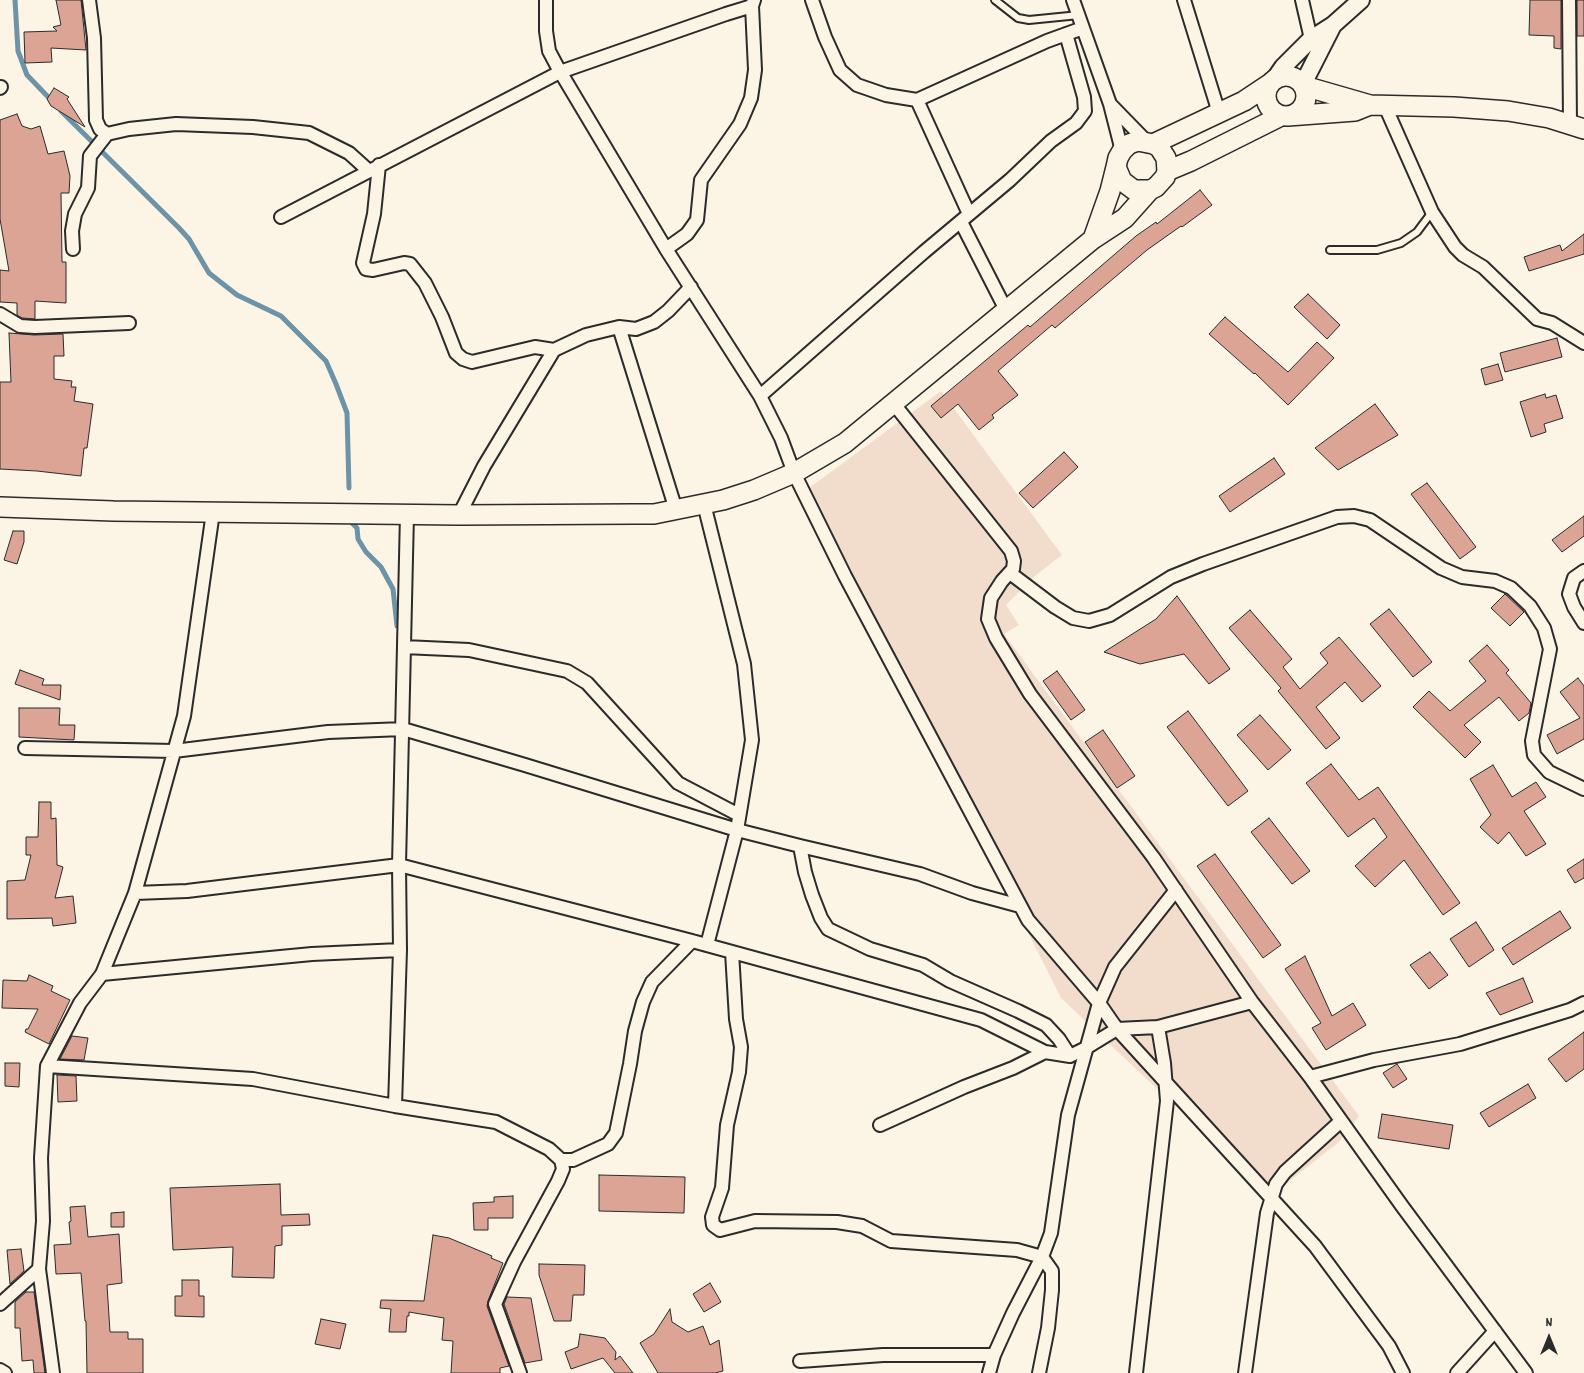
<!DOCTYPE html>
<style>
body{margin:0}
#map{position:relative;width:1584px;height:1373px;overflow:hidden;background:#fcf5e5;font-family:Dekko,sans-serif}
canvas{display:block}
.north{position:absolute;left:1524px;top:1313px;width:50px;height:50px;-webkit-text-stroke:4px #fcf5e5;paint-order:stroke;rotate:0deg;font-size:14px;font-weight:700;line-height:20px;text-align:center;color:#2b2b2b}
.north::after{content:'';display:block;margin:auto;width:18px;height:22px;background:#2b2b2b;clip-path:polygon(50% 0,100% 100%,50% 72%,0 100%)}
</style>
<div id="map">
<canvas width="1584" height="1373"></canvas>
<div class="north">N</div>
</div>
<script>
const ctx = document.querySelector('canvas').getContext('2d');
ctx.lineJoin = 'round';
function paint(path, color) {
  ctx.fillStyle = color;
  ctx.fill(path, 'evenodd');
}
function poly(rows) {
  const path = new Path2D();
  for (const r of rows) {
    if (r.length === 3) {
      path.moveTo(r[0] + r[2], r[1]);
      path.arc(r[0], r[1], r[2], 0, 2 * Math.PI);
      continue;
    }
    path.moveTo(r[0], r[1]);
    for (let i = 2; i < r.length; i += 2) path.lineTo(r[i], r[i + 1]);
  }
  return path;
}
function trace(path, color, width, dash) {
  ctx.strokeStyle = color;
  ctx.lineWidth = width;
  ctx.lineCap = dash ? 'butt' : 'round';
  ctx.setLineDash(dash || []);
  ctx.stroke(path);
}
paint(poly([
 [941,391,1062,555,1036,575,1006,605,1019,625,1004,634,1359,1116,1339,1142,1274,1193,1267,1193,1061,998,805,491]
]), '#f2ddcd');
trace(poly([
 [15,0,18,51,27,75,52,101],
 [61,111,179,228,189,239,209,273,237,295,281,316,326,361,336,384,347,413,349,488],
 [349,520,357,528,358,539,366,552,381,567,393,589,397,626]
]), '#6d93a8', 5);
const building = poly([
 [56,0,81,0,86,50,51,48,52,62,25,63,24,32,57,31,53,27,61,25,56,0],
 [1530,0,1561,0,1561,49,1554,48,1554,36,1529,35,1530,0],
 [1577,0,1584,0,1584,36,1577,36,1577,0],
 [54,88,69,97,67,99,85,127,51,106,47,99,54,88],
 [17,114,22,126,31,129,40,126,48,154,64,151,70,176,69,193,61,193,62,262,66,262,66,303,35,301,35,319,22,318,17,315,17,303,0,302,0,270,9,271,0,219,0,120,17,114],
 [1200,190,1212,205,1182,227,1181,226,1147,250,1055,328,1052,325,998,371,1018,395,992,415,994,418,979,430,958,404,941,418,931,406,1028,325,1030,327,1136,236,1156,222,1157,224,1200,190],
 [1584,234,1584,254,1529,271,1524,257,1560,245,1562,251,1584,234],
 [1308,294,1340,325,1327,339,1294,307,1308,294],
 [1225,317,1288,372,1317,342,1334,358,1288,405,1255,373,1254,374,1209,334,1225,317],
 [9,333,34,335,63,334,64,356,54,356,54,379,72,381,71,387,76,387,74,401,93,404,87,448,84,448,81,476,37,471,0,469,0,382,11,382,9,333],
 [1557,338,1562,357,1505,372,1500,353,1557,338],
 [1498,364,1503,380,1485,385,1481,369,1498,364],
 [1545,394,1546,398,1556,395,1563,418,1544,424,1546,432,1531,437,1520,402,1545,394],
 [1375,404,1398,435,1338,470,1315,448,1375,404],
 [1064,452,1078,467,1033,508,1019,493,1064,452],
 [1274,458,1285,474,1230,512,1219,496,1274,458],
 [1427,483,1476,547,1460,559,1411,494,1427,483],
 [1584,516,1584,536,1562,552,1552,540,1584,516],
 [13,531,24,531,24,542,17,564,4,560,13,531],
 [1505,594,1524,612,1510,626,1491,608,1505,594],
 [1177,596,1230,669,1209,684,1184,654,1140,664,1104,652,1156,619,1177,596],
 [1389,609,1432,662,1413,677,1370,624,1389,609],
 [1250,610,1292,659,1283,667,1300,689,1328,663,1320,653,1339,637,1381,686,1362,702,1345,682,1316,707,1340,738,1326,749,1278,691,1281,688,1229,628,1250,610],
 [1487,645,1509,670,1506,673,1531,703,1529,713,1519,721,1499,697,1464,725,1481,742,1465,758,1413,707,1429,691,1450,711,1486,681,1469,661,1487,645],
 [20,670,44,679,42,685,61,685,60,700,15,684,20,670],
 [1057,671,1085,710,1071,720,1043,681,1057,671],
 [1578,678,1584,686,1584,739,1557,754,1547,735,1580,718,1560,692,1578,678],
 [19,708,60,708,59,725,75,725,74,740,19,737,19,708],
 [1188,711,1248,791,1228,806,1167,727,1188,711],
 [1260,715,1291,750,1268,770,1237,735,1260,715],
 [1103,730,1135,776,1117,788,1085,742,1103,730],
 [1331,764,1359,800,1378,787,1460,903,1443,915,1404,860,1375,887,1355,866,1387,837,1374,818,1348,837,1306,783,1331,764],
 [1493,765,1512,797,1536,782,1546,797,1524,811,1546,844,1526,856,1509,832,1498,844,1480,827,1491,815,1470,779,1493,765],
 [39,802,51,802,51,819,56,818,57,865,63,867,55,898,73,896,76,923,53,926,52,918,7,919,7,881,25,880,31,855,26,855,26,837,38,837,39,802],
 [1269,818,1310,871,1292,884,1251,832,1269,818],
 [1215,854,1281,945,1263,958,1197,866,1215,854],
 [1584,859,1584,878,1575,883,1567,870,1584,859],
 [1560,911,1571,928,1513,965,1502,948,1560,911],
 [1476,922,1494,950,1469,967,1450,939,1476,922],
 [1430,952,1448,975,1429,989,1410,965,1430,952],
 [1305,956,1332,1016,1353,1003,1366,1025,1326,1050,1312,1028,1321,1023,1285,969,1305,956],
 [29,975,53,986,51,991,70,1000,49,1044,25,1032,26,1029,28,1029,38,1009,2,1008,3,980,27,981,29,975],
 [1523,978,1533,1002,1500,1015,1486,993,1523,978],
 [1584,1032,1584,1069,1566,1082,1548,1059,1584,1032],
 [72,1036,88,1038,84,1060,60,1059,72,1036],
 [5,1063,20,1063,19,1087,5,1086,5,1063],
 [1397,1064,1407,1079,1393,1088,1383,1073,1397,1064],
 [57,1075,76,1076,77,1101,58,1102,57,1075],
 [1528,1084,1536,1098,1489,1127,1480,1113,1528,1084],
 [1382,1114,1453,1125,1449,1149,1378,1138,1382,1114],
 [599,1175,685,1177,684,1213,599,1211,599,1175],
 [280,1184,281,1215,309,1214,310,1225,282,1226,282,1245,275,1246,274,1278,232,1277,233,1247,173,1250,170,1188,280,1184],
 [513,1196,513,1218,488,1218,488,1230,474,1230,473,1203,494,1202,494,1197,513,1196],
 [85,1206,88,1237,119,1234,122,1283,107,1285,110,1332,128,1332,128,1339,143,1339,143,1373,87,1373,86,1321,85,1321,81,1273,56,1274,54,1245,71,1244,69,1222,71,1221,70,1207,85,1206],
 [124,1212,124,1227,111,1227,111,1213,124,1212],
 [433,1235,449,1238,492,1256,491,1258,503,1263,488,1301,487,1306,509,1366,500,1368,500,1373,451,1373,453,1341,442,1340,444,1318,409,1312,409,1316,407,1316,406,1332,389,1332,391,1309,380,1308,381,1300,424,1301,433,1235],
 [21,1249,24,1271,10,1284,7,1250,21,1249],
 [539,1264,585,1265,584,1295,573,1295,571,1321,554,1321,539,1275,539,1264],
 [182,1280,199,1280,199,1296,204,1296,204,1317,175,1316,175,1296,182,1296,182,1280],
 [710,1283,721,1302,704,1312,693,1294,710,1283],
 [26,1292,34,1292,45,1373,34,1373,33,1360,22,1361,20,1328,15,1328,15,1302,26,1292],
 [507,1297,531,1298,542,1360,525,1363,504,1304,507,1297],
 [670,1309,672,1322,688,1332,703,1326,710,1345,719,1340,723,1371,715,1373,658,1373,640,1343,654,1334,670,1309],
 [321,1319,346,1324,340,1349,315,1344,321,1319],
 [580,1334,605,1338,616,1352,615,1360,620,1356,633,1373,615,1373,603,1358,571,1369,565,1352,578,1347,580,1334]
]);
paint(building, '#dca495');
trace(building, '#2b2b2b', 1);
const service = poly([
 [995,0,1018,18,1029,20,1079,15],
 [1330,250,1377,250,1401,243,1417,232,1432,212]
]);
const minor = poly([
 [89,0,94,38,96,120,100,129,107,134,129,129,176,124,253,127,309,133,349,153,369,171],
 [546,0,546,31,549,51,558,68,666,249,760,396,781,438,794,473,845,576,1028,920,1099,1003,1117,1029,1315,1246,1389,1346,1403,1373],
 [812,0,825,37,840,70,857,85,886,95,917,100,1047,41,1083,28],
 [1073,0,1110,104,1122,151],
 [1184,0,1219,113],
 [1302,0,1311,39],
 [1569,0,1570,123],
 [0,88,1,87],
 [917,100,969,214],
 [1110,104,1147,142],
 [1385,106,1432,212,1455,247,1463,255,1483,267,1537,319,1552,323,1584,343],
 [379,165,374,214,363,263,366,269,373,270,404,263,410,264,425,283,442,317,456,353,463,359,472,362,535,347,554,350],
 [281,217,560,72,726,14,752,6],
 [961,222,1006,310],
 [73,249,72,231,75,214,88,188,90,156,107,134],
 [666,249,687,234,697,220,701,180,740,124,751,98,755,70,752,6,754,0],
 [0,314,20,326,35,327,129,323],
 [619,327,676,510],
 [760,396,924,252,1010,180,1051,141,1076,123,1085,111,1084,97,1066,34],
 [894,404,1011,551,1014,561,1013,569,1002,581,991,598,988,619,996,638,1030,694,1153,857,1252,1002,1310,1077,1402,1206,1526,1373],
 [704,504,744,664,752,740,737,830,707,945],
 [459,515,484,466,554,350,586,335,619,327,636,329,654,322,668,311,691,287],
 [1584,571,1574,578,1569,594,1574,607,1584,623],
 [1010,573,1055,607,1073,618,1089,621,1110,615,1171,577,1203,564,1337,517,1354,516,1370,520,1441,568,1462,577,1495,581,1511,588,1530,606,1544,628,1550,649,1532,741,1534,755,1549,772,1584,789],
 [404,647,469,650,567,671,587,683,678,783,739,815],
 [25,748,174,751,328,732,403,729,525,765,737,830,800,846,920,874,972,893,1020,906],
 [800,846,805,872,812,895,821,918,828,929,870,949,923,965,950,981,1018,1011,1046,1025,1059,1039,1070,1056],
 [135,893,187,891,399,865,692,941,981,1020,1045,1052,1070,1056,1086,1048,1117,1029,1158,1027,1252,1002],
 [732,952,736,1019,741,1047,739,1072,727,1125,722,1188,712,1217,713,1225,720,1230,755,1221,837,1222,862,1226,891,1241,1017,1250,1042,1257,1052,1271,1052,1290,1048,1328,1039,1373],
 [102,974,312,954,400,950],
 [47,1066,253,1079,395,1106,496,1122,549,1149,561,1160,563,1169,558,1181,514,1262,495,1304,520,1373],
 [1310,1077,1374,1060,1460,1044,1570,1010,1584,1003],
 [395,1106,400,950,399,865,407,514],
 [880,1125,964,1087,1013,1068,1045,1052],
 [561,1160,573,1160,608,1144,616,1133,630,1064,635,1031,643,1002,652,982,692,941],
 [0,1304,39,1269],
 [800,1361,883,1355,994,1355],
 [0,1370,5,1373],
 [53,1373,39,1269,43,1221,41,1158,47,1066,80,1003,102,974,135,893,184,716,213,512],
 [989,1373,994,1355,1013,1313,1042,1257,1051,1233,1068,1115,1099,1003,1115,967,1176,890],
 [1136,1373,1167,1101,1164,1063,1158,1027],
 [1245,1373,1267,1213,1276,1184,1285,1172,1341,1121],
 [1457,1373,1495,1331]
]);
const tertiary = poly([
 [1274,80,1283,67,1311,39,1333,25,1361,0],
 [1303,84,1332,27]
]);
const secondary = poly([
 [1286,96,20],
 [1304,86,1370,105,1454,107,1508,111,1549,118,1584,129],
 [1288,116,1355,111,1370,105],
 [1153,144,1159,147,1166,158,1167,171,1165,177,1156,187,1150,190,1134,190,1122,181,1116,167,1118,158,1122,151,1129,144,1138,141,1153,144,1244,101,1271,83],
 [1167,171,1191,161,1281,116],
 [1093,239,1110,191,1116,167],
 [0,507,113,511,459,515,634,514,654,514,723,500,754,490,794,473,845,443,1093,239,1125,218,1150,190]
]);
trace(service, '#2b2b2b', 10);
trace(minor, '#2b2b2b', 16);
trace(tertiary, '#2b2b2b', 20);
trace(secondary, '#2b2b2b', 22);
trace(service, '#fcf5e5', 6);
trace(minor, '#fcf5e5', 12);
trace(tertiary, '#fcf5e5', 16);
trace(secondary, '#fcf5e5', 19);
</script>
